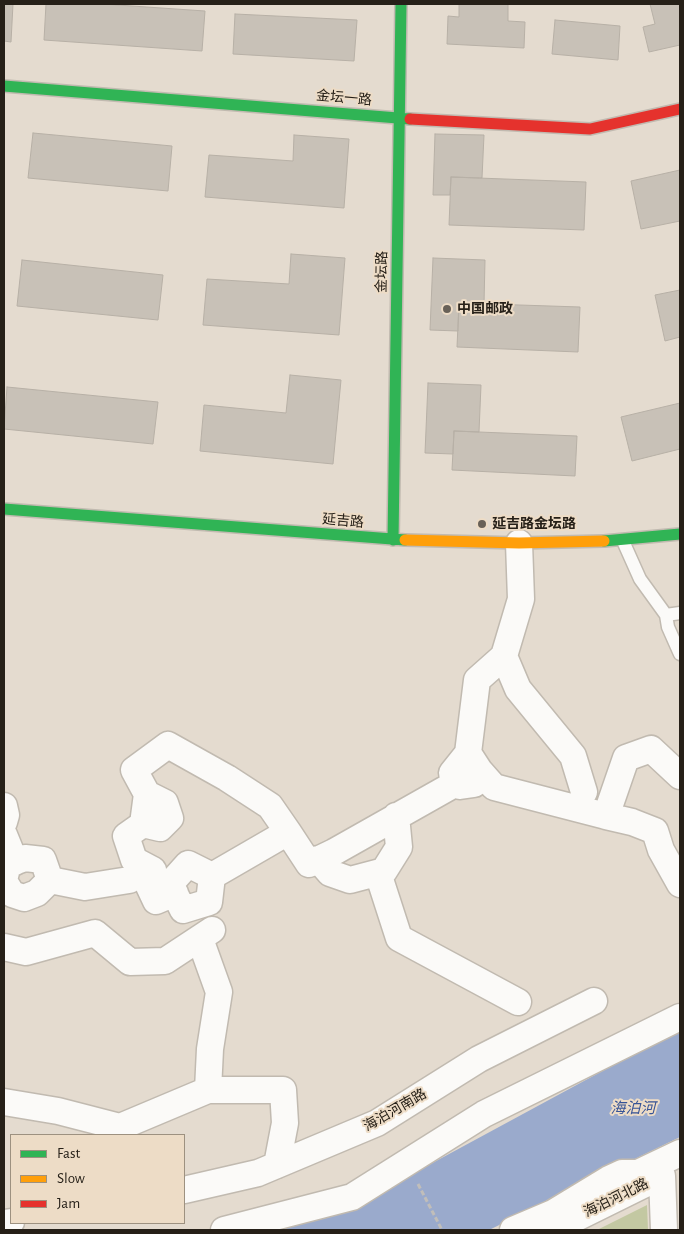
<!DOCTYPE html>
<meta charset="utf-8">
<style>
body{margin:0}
#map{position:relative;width:684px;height:1234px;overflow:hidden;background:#e4dbcf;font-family:"Alegreya Sans",sans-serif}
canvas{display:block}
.frame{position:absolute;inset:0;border:5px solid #262018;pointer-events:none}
.legend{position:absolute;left:10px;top:1134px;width:175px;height:90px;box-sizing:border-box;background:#eddcc6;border:1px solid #9d9180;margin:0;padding:6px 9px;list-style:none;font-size:15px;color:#262018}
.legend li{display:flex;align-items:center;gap:10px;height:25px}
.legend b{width:25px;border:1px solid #9d9180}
</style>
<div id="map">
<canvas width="684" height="1234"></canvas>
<div class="frame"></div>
<ul class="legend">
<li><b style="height:6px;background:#30b455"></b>Fast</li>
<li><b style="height:6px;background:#ff9f0a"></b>Slow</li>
<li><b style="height:6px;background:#e5322d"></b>Jam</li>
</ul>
</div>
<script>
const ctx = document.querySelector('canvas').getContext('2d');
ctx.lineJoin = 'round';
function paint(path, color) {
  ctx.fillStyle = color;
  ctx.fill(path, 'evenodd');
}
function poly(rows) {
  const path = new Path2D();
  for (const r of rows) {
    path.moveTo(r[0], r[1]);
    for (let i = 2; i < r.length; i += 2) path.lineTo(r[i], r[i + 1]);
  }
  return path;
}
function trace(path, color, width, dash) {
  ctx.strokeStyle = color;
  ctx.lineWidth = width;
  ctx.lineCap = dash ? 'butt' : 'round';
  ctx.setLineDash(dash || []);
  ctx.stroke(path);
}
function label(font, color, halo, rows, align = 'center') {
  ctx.font = font + ' "Alegreya Sans","Noto Sans SC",sans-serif';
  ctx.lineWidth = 4;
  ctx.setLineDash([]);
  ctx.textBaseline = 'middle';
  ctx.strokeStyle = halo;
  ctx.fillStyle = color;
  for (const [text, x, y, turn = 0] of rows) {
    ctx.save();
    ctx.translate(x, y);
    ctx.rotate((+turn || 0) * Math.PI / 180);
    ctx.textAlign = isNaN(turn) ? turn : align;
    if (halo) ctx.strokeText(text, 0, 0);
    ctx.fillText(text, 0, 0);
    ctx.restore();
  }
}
paint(poly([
 [647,1205,648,1230,597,1230]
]), '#c3c8a2');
paint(poly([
 [680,1029,680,1137,489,1230,268,1230,340,1213]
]), '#9aaacc');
const building = poly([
 [4,4,13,4,11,42,4,41,4,4],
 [46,4,103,4,205,11,202,51,44,40,46,4],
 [459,4,508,4,508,21,525,22,524,48,447,44,448,16,459,17,459,4],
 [650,4,680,4,680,45,649,52,643,27,655,24,650,4],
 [235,14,357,20,354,61,233,54,235,14],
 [555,20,620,26,618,60,552,54,555,20],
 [33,133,172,146,168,191,28,178,33,133],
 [435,134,484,135,482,178,451,177,450,195,433,195,435,134],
 [294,135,349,139,344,208,205,197,209,155,293,161,294,135],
 [680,170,680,221,641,229,631,181,680,170],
 [451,177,586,182,584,230,449,225,451,177],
 [291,254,345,258,339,335,203,325,207,279,289,284,291,254],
 [433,258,485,260,484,304,459,303,458,331,430,330,433,258],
 [22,260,163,275,158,320,17,306,22,260],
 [680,290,680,337,665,341,655,295,680,290],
 [459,303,580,307,578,352,457,347,459,303],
 [290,375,341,380,333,464,200,451,204,405,286,413,290,375],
 [428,383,481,385,479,432,454,431,453,454,425,453,428,383],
 [7,387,158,402,153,444,4,429,7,387],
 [680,403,680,449,632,461,621,417,680,403],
 [454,431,577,436,575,476,452,470,454,431]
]);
paint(building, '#c8c1b7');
trace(building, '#b7b0a6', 1);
const lane = poly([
 [623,541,640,579,666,615,680,613],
 [666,615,668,627,680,654]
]);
const street = poly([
 [519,543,521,599,504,656,518,689,573,756,584,792],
 [468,753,452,773,460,786,474,784,479,770,468,753,477,680,504,656],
 [479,770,494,787,606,816,626,758,651,749,680,776],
 [147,794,143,824,160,828,170,818,165,803,147,794,134,770,168,745,227,778,270,806,288,832],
 [4,806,6,815,4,822],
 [606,816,632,822,655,831,661,850,680,884],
 [143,824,126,836,134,860,153,870,148,884,156,901,175,893],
 [4,835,15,862],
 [318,859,330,873,350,880,384,871,399,847,396,816],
 [378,873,399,938,518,1002],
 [212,876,188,864,170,884,183,910,209,902,212,876,288,832,309,864,334,852,458,782],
 [4,880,8,864,25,858,43,860,50,880],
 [50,880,85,887,129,880],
 [4,881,12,894,24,898,37,893,50,880],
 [4,947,26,952,95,933,130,962,165,961,212,930],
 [208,1090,283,1090,285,1123,277,1165],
 [4,1102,58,1111,120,1127,208,1090,210,1049,219,992,200,939],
 [662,1176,664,1230],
 [184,1190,258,1173,377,1123,479,1059,594,1001],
 [4,1223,11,1222],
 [224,1230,352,1197,484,1114,680,1017],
 [513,1230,553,1213,609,1179,622,1173,638,1173,680,1153],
 [552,1230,661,1176]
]);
const fast = poly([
 [4,86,410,119],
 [4,509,405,540],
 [393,540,401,4],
 [604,541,680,534]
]);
const slow = poly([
 [405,540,519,543,604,541]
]);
const jam = poly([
 [410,119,590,129,680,109]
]);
trace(lane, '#c1bab0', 15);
trace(street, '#c1bab0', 29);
trace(fast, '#c1bab0', 14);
trace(slow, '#c1bab0', 14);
trace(jam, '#c1bab0', 14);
trace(poly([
 [418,1184,442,1230]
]), '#c1beba', 3, [5, 2.5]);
trace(lane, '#fbfaf8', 12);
trace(street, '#fbfaf8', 26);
trace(fast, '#30b455', 11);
trace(slow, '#ff9f0a', 11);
trace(jam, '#e5322d', 11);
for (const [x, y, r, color] of [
 [447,309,5,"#686158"],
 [482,524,5,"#686158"]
]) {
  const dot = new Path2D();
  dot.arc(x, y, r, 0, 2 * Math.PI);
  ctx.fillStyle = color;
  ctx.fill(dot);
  trace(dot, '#eddcc6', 2);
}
label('14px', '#262018', '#eddcc6', [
 ["金坛一路",344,98,5],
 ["金坛路",382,272,-89],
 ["延吉路",343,521,5],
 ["海泊河南路",395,1110,-30],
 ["海泊河北路",616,1198,-26]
]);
label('bold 14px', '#262018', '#eddcc6', [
 ["中国邮政",457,309],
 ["延吉路金坛路",492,524]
], 'left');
label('italic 15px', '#365396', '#eddcc6', [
 ["海泊河",633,1108]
]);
</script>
